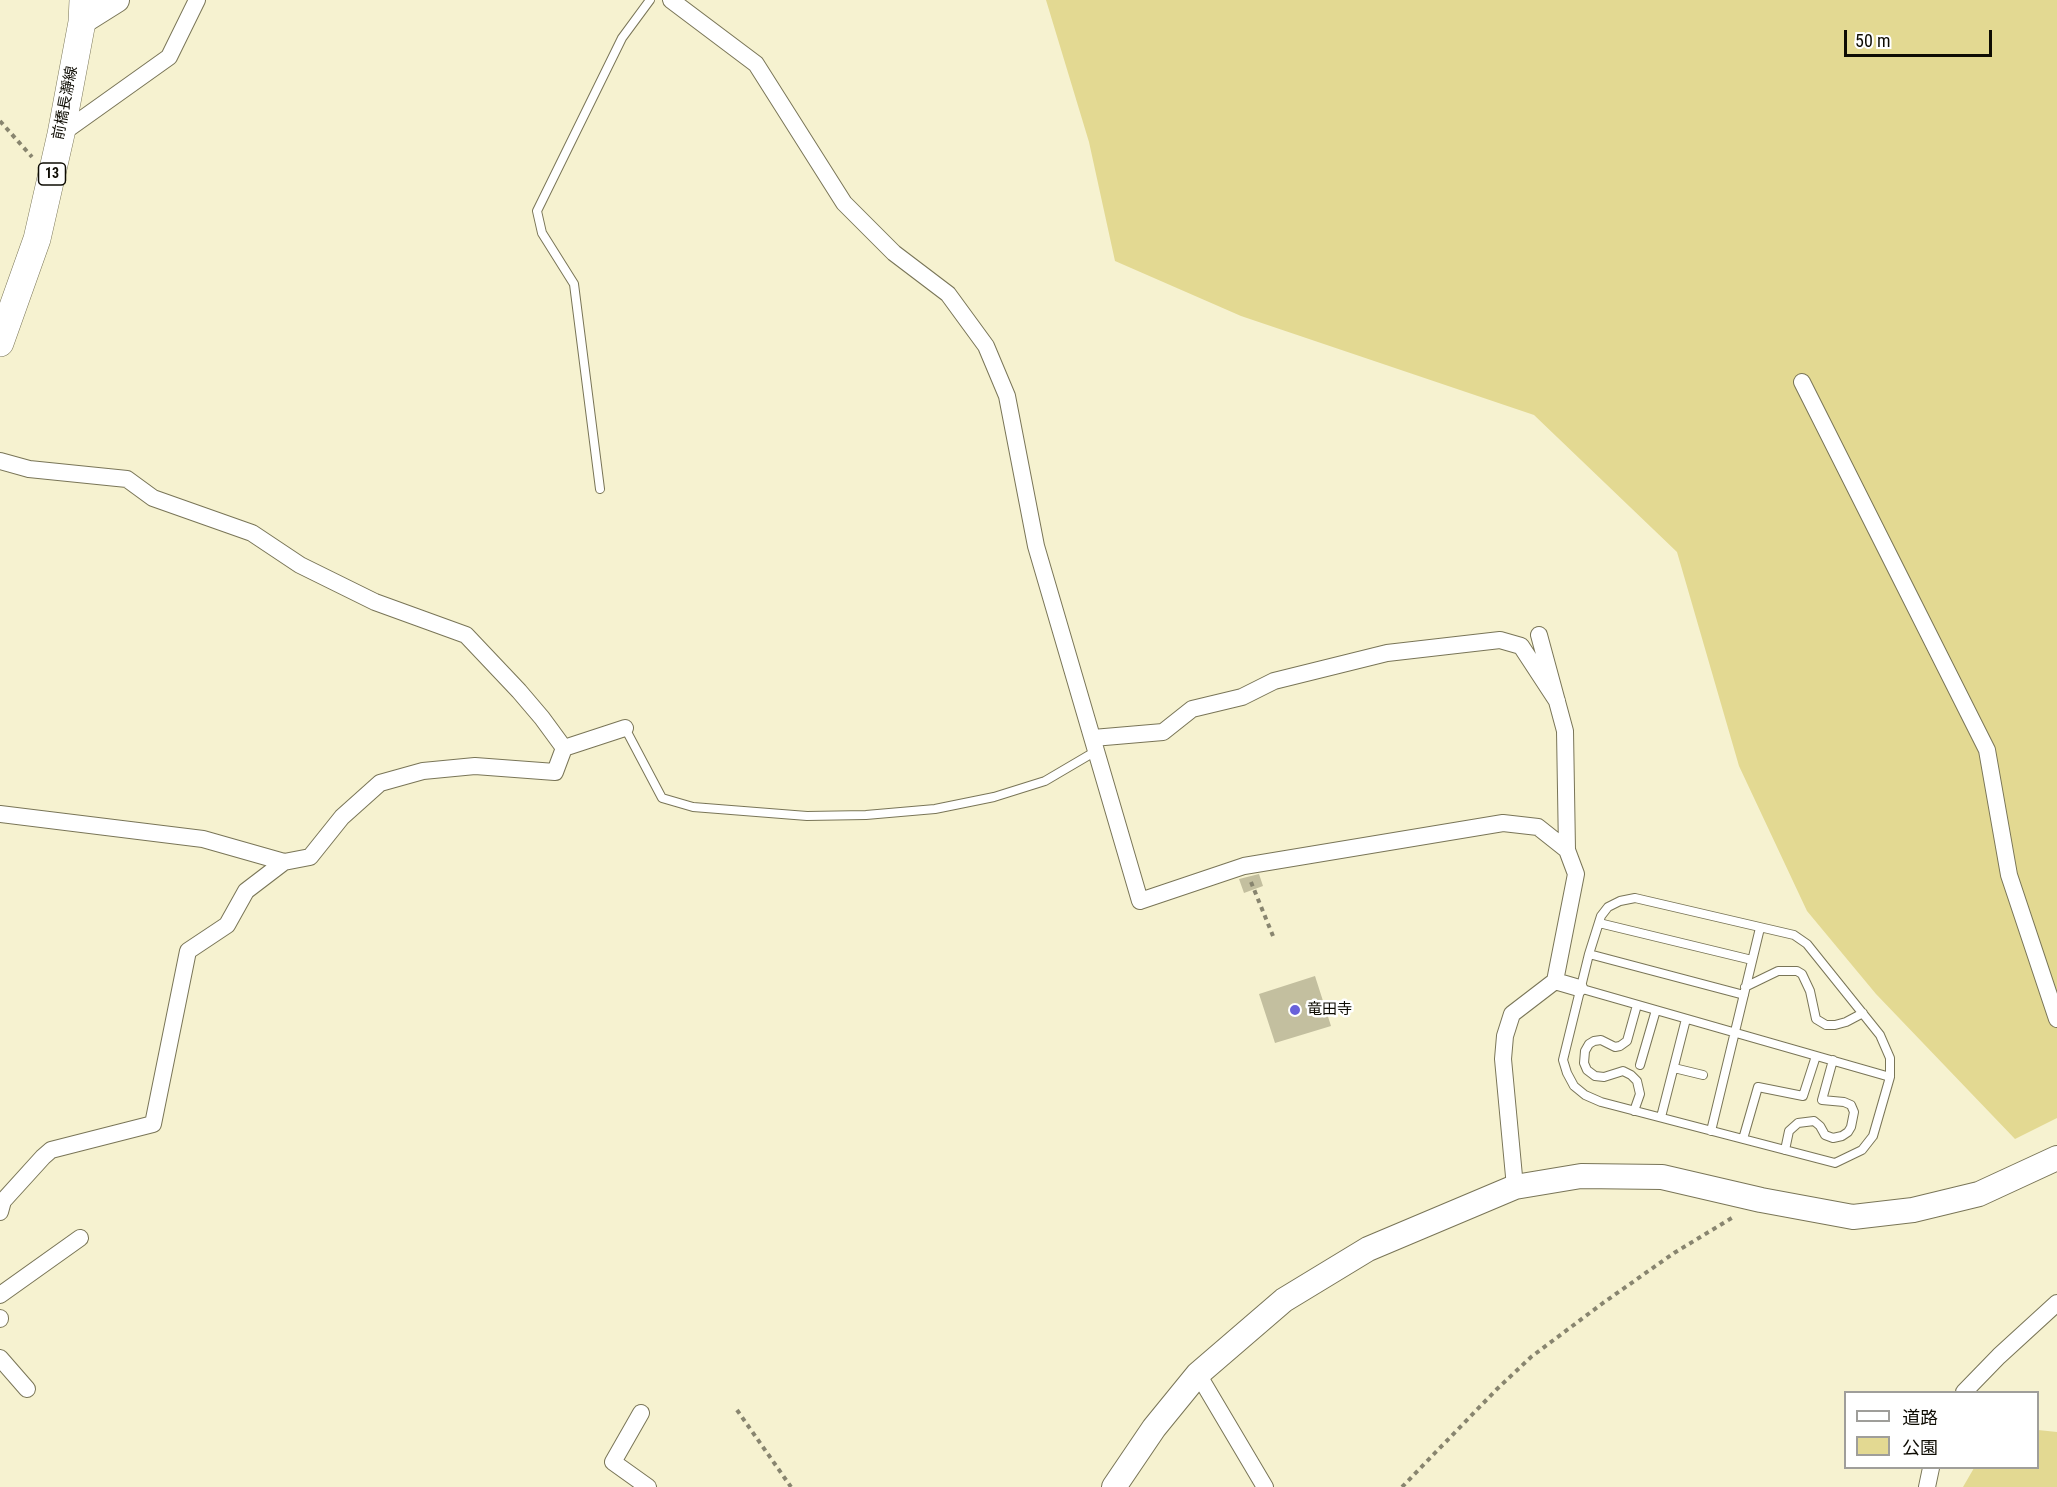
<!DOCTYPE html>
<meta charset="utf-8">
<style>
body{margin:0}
#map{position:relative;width:2057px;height:1487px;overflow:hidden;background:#f6f2d0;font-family:"Roboto Condensed","Noto Sans JP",sans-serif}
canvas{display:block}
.legend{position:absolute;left:1844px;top:1391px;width:195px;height:78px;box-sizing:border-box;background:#fff;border:2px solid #9f9e9a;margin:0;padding:8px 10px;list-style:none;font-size:18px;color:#0e0c03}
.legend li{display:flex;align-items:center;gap:12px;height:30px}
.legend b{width:30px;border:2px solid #9f9e9a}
.scale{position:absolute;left:1844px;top:30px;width:148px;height:27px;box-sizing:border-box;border:3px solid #0e0c03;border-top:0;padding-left:8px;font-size:18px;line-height:21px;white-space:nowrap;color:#0e0c03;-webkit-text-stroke:4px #fff;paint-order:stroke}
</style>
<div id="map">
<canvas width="2057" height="1487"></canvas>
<ul class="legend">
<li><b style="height:8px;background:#fff"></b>道路</li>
<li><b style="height:16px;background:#e3d992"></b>公園</li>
</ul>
<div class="scale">50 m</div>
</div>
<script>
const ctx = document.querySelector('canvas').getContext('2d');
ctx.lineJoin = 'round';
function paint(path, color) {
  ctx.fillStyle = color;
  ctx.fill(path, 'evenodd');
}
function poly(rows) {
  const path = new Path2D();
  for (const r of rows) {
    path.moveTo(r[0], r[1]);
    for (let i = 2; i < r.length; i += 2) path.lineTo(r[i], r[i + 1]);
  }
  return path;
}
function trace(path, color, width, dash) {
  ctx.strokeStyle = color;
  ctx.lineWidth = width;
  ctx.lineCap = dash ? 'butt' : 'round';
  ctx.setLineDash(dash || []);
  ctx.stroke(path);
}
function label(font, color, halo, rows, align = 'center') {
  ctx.font = font + ' "Roboto Condensed","Noto Sans JP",sans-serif';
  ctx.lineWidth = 5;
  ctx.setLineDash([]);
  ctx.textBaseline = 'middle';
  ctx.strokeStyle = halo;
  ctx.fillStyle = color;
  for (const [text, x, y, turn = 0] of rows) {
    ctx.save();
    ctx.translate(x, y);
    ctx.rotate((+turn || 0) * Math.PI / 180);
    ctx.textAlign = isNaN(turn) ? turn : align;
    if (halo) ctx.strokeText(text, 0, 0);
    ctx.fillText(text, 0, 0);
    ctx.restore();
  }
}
paint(poly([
 [1046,0,2057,0,2057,1118,2015,1139,1876,994,1807,911,1739,766,1677,552,1534,415,1241,316,1115,261,1089,142],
 [2038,1430,2057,1432,2057,1487,1963,1487,1974,1468,2038,1468]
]), '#e3d992');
paint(poly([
 [1259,874,1263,886,1244,893,1239,879],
 [1315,976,1331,1026,1275,1043,1259,994]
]), '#c3bf9f');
const lane = poly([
 [600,489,574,284,542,233,537,211,622,38,650,0],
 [625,728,662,798,693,807,807,816,866,815,935,809,994,797,1045,781,1096,751],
 [1635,898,1794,935,1807,944,1880,1035,1890,1058,1890,1077,1873,1136,1862,1150,1835,1163,1601,1102,1585,1095,1574,1086,1567,1073,1563,1060,1589,954,1601,916,1608,907,1620,901,1635,898],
 [1599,923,1752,960],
 [1589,954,1744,995],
 [1745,987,1778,971,1797,971,1802,974,1810,991,1816,1019,1826,1025,1835,1025,1846,1022,1863,1013],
 [1579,988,1890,1077],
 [1640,1065,1656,1010],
 [1674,1068,1703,1075],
 [1634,1111,1640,1094,1637,1081,1631,1075,1623,1071,1604,1077,1595,1076,1587,1070,1584,1063,1585,1051,1589,1044,1594,1041,1601,1040,1615,1047,1620,1046,1627,1041,1637,1005],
 [1661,1117,1686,1019],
 [1711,1131,1760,928],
 [1743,1139,1758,1087,1803,1096,1816,1056],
 [1785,1150,1789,1131,1798,1123,1814,1121,1820,1126,1825,1135,1833,1138,1842,1136,1848,1132,1851,1127,1854,1112,1851,1105,1844,1102,1822,1100,1833,1060]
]);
const street = poly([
 [671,0,756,64,844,203,894,253,948,294,986,346,1007,396,1036,546,1140,901,1244,866,1503,823,1538,827,1567,850,1576,874,1555,981,1512,1014,1505,1036,1503,1059,1515,1187],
 [61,134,169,57,197,0],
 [1802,382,1987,750,2009,875,2057,1019],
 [0,461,29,469,127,479,153,498,252,533,300,565,375,602,466,635,519,691,542,718,564,748,555,772,475,766,423,771,380,783,342,817,310,857,284,862,246,891,227,925,188,951,153,1124,51,1150,43,1157,3,1201,0,1212],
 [1539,635,1565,731,1567,850],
 [1093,738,1163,732,1192,709,1242,697,1274,681,1387,653,1500,640,1521,646,1557,701],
 [564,748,625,728],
 [0,814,203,839,284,862],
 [1555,981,1579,988],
 [0,1295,80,1238],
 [0,1318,0,1319],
 [0,1358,27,1389],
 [1198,1374,1265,1487],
 [1964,1392,1999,1356,2057,1303],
 [641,1413,613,1462,648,1487],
 [1927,1487,1931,1468]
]);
const secondary = poly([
 [82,22,117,0],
 [1114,1487,1154,1428,1198,1374,1284,1300,1368,1249,1515,1187,1581,1176,1662,1177,1761,1200,1853,1217,1913,1210,1979,1194,2057,1158]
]);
const primary = poly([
 [0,343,37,239,61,134,82,22,83,0]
]);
trace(lane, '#797557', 10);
trace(street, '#797557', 18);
trace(secondary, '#797557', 26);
trace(primary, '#797557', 28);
trace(poly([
 [0,121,32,157],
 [1251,882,1273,936],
 [737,1410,791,1487],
 [1402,1487,1497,1389,1531,1357,1603,1303,1674,1253,1735,1216]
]), '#88856f', 4, [4.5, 4.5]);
trace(lane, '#fff', 8);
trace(street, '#fff', 16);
trace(secondary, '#fff', 24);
trace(primary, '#fff', 27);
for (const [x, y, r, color] of [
 [1295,1010,6,"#6861da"]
]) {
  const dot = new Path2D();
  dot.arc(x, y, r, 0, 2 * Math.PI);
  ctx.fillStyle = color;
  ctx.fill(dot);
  trace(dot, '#fff', 2);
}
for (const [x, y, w] of [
 [52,174,27]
]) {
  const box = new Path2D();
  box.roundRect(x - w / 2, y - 11, w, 22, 4.5);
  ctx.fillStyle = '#fff';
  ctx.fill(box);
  trace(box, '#0e0c03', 1.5);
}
label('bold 14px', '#0e0c03', null, [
 ["13",52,174]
]);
label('15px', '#0e0c03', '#fff', [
 ["前橋長瀞線",66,103,-79]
]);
label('15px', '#0e0c03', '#fff', [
 ["竜田寺",1307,1010]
], 'left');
</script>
